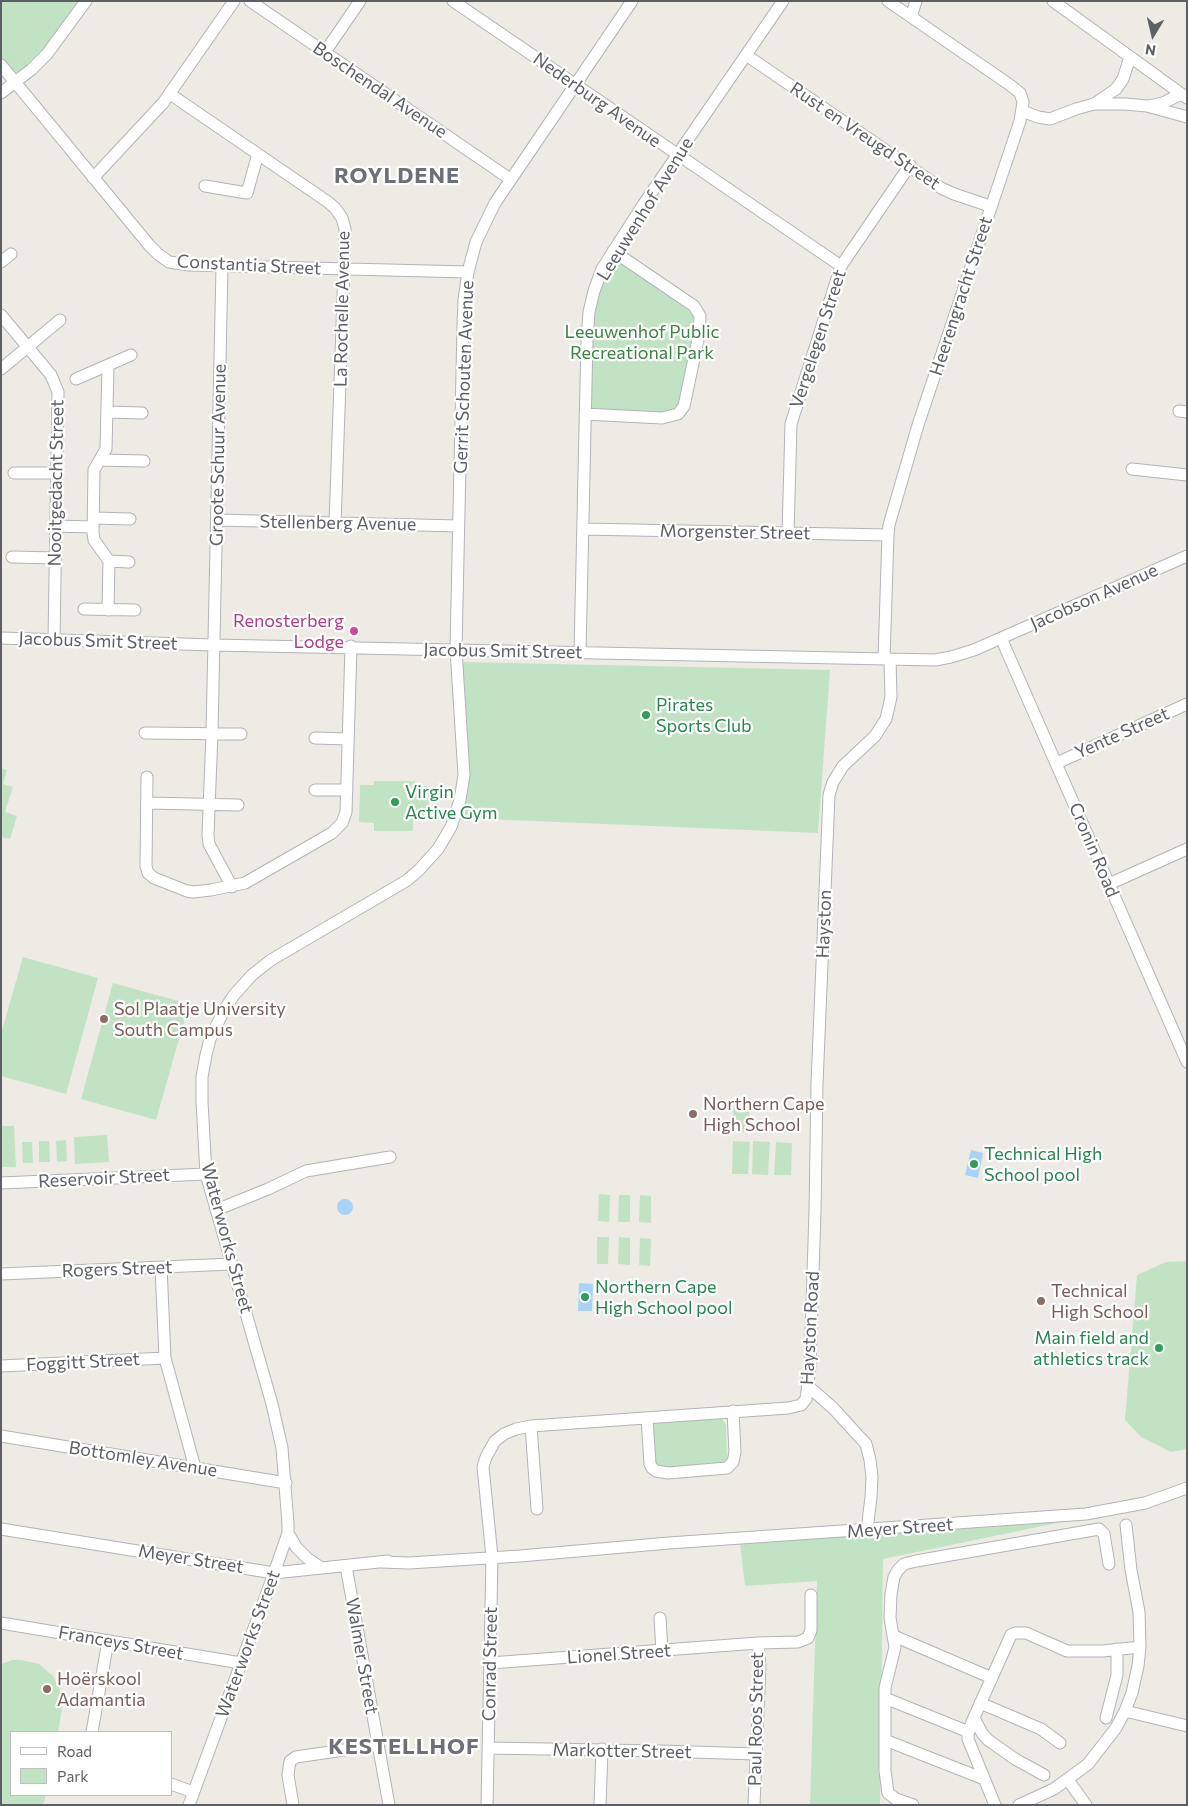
<!DOCTYPE html>
<meta charset="utf-8">
<style>
body{margin:0}
#map{position:relative;width:1188px;height:1806px;overflow:hidden;background:#edebe4;font-family:Commissioner,sans-serif}
canvas{display:block}
.frame{position:absolute;inset:0;border:2px solid #5c5f63;pointer-events:none}
.legend{position:absolute;left:10px;top:1731px;width:162px;height:65px;box-sizing:border-box;background:#fff;border:1px solid #bebfc1;margin:0;padding:6px 9px;list-style:none;font-size:15px;color:#5c5f63}
.legend li{display:flex;align-items:center;gap:10px;height:25px}
.legend b{width:25px;border:1px solid #bebfc1}
.north{position:absolute;left:1128px;top:10px;width:50px;height:50px;-webkit-text-stroke:4px #fff;paint-order:stroke;rotate:189deg;font-size:14px;font-weight:700;line-height:20px;text-align:center;color:#5c5f63}
.north::after{content:'';display:block;margin:auto;width:18px;height:22px;background:#5c5f63;clip-path:polygon(50% 0,100% 100%,50% 72%,0 100%)}
</style>
<div id="map">
<canvas width="1188" height="1806"></canvas>
<div class="frame"></div>
<ul class="legend">
<li><b style="height:6px;background:#fff"></b>Road</li>
<li><b style="height:14px;background:#c2e3c3"></b>Park</li>
</ul>
<div class="north">N</div>
</div>
<script>
const ctx = document.querySelector('canvas').getContext('2d');
ctx.lineJoin = 'round';
function paint(path, color) {
  ctx.fillStyle = color;
  ctx.fill(path, 'evenodd');
}
function poly(rows) {
  const path = new Path2D();
  for (const r of rows) {
    if (r.length === 3) {
      path.moveTo(r[0] + r[2], r[1]);
      path.arc(r[0], r[1], r[2], 0, 2 * Math.PI);
      continue;
    }
    path.moveTo(r[0], r[1]);
    for (let i = 2; i < r.length; i += 2) path.lineTo(r[i], r[i + 1]);
  }
  return path;
}
function trace(path, color, width, dash) {
  ctx.strokeStyle = color;
  ctx.lineWidth = width;
  ctx.lineCap = dash ? 'butt' : 'round';
  ctx.setLineDash(dash || []);
  ctx.stroke(path);
}
function label(font, color, halo, rows, align = 'center') {
  ctx.font = font + ' Commissioner,sans-serif';
  ctx.lineWidth = 4.5;
  ctx.setLineDash([]);
  ctx.textBaseline = 'middle';
  ctx.strokeStyle = halo;
  ctx.fillStyle = color;
  for (const [text, x, y, turn = 0] of rows) {
    ctx.save();
    ctx.translate(x, y);
    ctx.rotate((+turn || 0) * Math.PI / 180);
    ctx.textAlign = isNaN(turn) ? turn : align;
    if (halo) ctx.strokeText(text, 0, 0);
    ctx.fillText(text, 0, 0);
    ctx.restore();
  }
}
paint(poly([
 [1,1,81,1,49,46,24,71,16,72,9,68,1,58],
 [614,258,696,316,695,336,681,402,670,412,659,413,592,410,590,405,593,318,597,296],
 [462,662,830,670,818,833,463,818],
 [1,768,7,770,3,784,13,787,5,812,17,816,10,839,1,837],
 [374,781,415,781,415,786,430,786,429,818,413,818,413,831,374,831,374,823,359,822,360,785,374,785],
 [23,957,98,978,66,1094,1,1076,1,1034],
 [113,983,189,1004,156,1120,81,1099],
 [734,1099,750,1100,749,1132,732,1131],
 [1,1126,14,1126,16,1167,1,1167],
 [107,1135,109,1162,75,1164,74,1137],
 [66,1140,67,1161,57,1162,56,1141],
 [39,1141,49,1141,50,1162,39,1162],
 [733,1141,750,1142,748,1174,732,1174],
 [753,1141,770,1142,768,1175,752,1174],
 [22,1142,32,1142,33,1163,23,1163],
 [776,1142,792,1143,791,1175,774,1175],
 [599,1194,610,1195,609,1222,598,1221],
 [619,1195,630,1195,630,1222,618,1222],
 [640,1195,651,1196,651,1223,639,1222],
 [597,1237,609,1237,608,1264,597,1264],
 [619,1237,630,1238,630,1265,618,1264],
 [640,1238,651,1239,650,1266,639,1265],
 [1187,1261,1187,1449,1171,1452,1141,1437,1125,1420,1137,1275,1166,1262],
 [718,1418,722,1419,726,1425,727,1459,725,1462,722,1464,654,1468,651,1424,654,1421],
 [1062,1522,883,1559,880,1805,810,1805,817,1581,745,1586,740,1543],
 [12,1660,21,1660,39,1664,53,1676,61,1692,62,1708,58,1732,11,1732,11,1795,46,1795,43,1805,1,1805,1,1664]
]), '#c2e3c3');
paint(poly([
 [971,1150,983,1153,978,1178,965,1175],
 [345,1207,8],
 [579,1283,593,1284,592,1311,578,1311]
]), '#a9d2f8');
const minor = poly([
 [250,1,510,179],
 [453,1,841,266],
 [1053,1,1187,98],
 [911,17,916,1],
 [325,52,360,1],
 [746,55,941,188,954,194,990,206],
 [1,65,149,245,158,254,169,262,189,265,468,272],
 [1,93,32,69,47,54,86,1],
 [170,94,328,202,335,208,342,218,345,229,344,269,335,524],
 [1094,104,1116,89,1123,79,1130,57],
 [1149,106,1163,103,1181,94],
 [1022,111,1038,117,1050,119,1076,109,1094,104,1125,104,1147,106,1187,117],
 [93,178,163,103,234,1],
 [205,186,247,193,258,154],
 [1,262,11,254],
 [222,266,212,733,208,835,209,844,232,887],
 [1,315,51,375,58,392,54,640],
 [1,369,60,320],
 [76,379,131,355],
 [1179,411,1187,412],
 [107,412,142,413],
 [585,414,662,418,678,414,684,406,699,335,700,316,694,306,613,251],
 [100,460,144,461],
 [1132,469,1187,475],
 [14,473,57,473],
 [94,518,130,519],
 [217,520,458,526],
 [55,526,93,527],
 [583,529,888,535],
 [788,534,791,424,841,266,910,165],
 [12,557,55,558],
 [109,561,129,562],
 [84,609,135,610],
 [108,610,109,561,94,540,93,533,94,470,106,449,108,366],
 [1,638,213,645,935,660,951,657,974,650,1187,556],
 [1001,638,1187,1062],
 [580,652,587,340,589,312,594,291,602,269,643,205,783,1],
 [884,659,888,535,889,525,918,425,1020,121,1023,102,1020,93,1010,85,888,1],
 [145,733,241,734],
 [315,738,348,739],
 [1057,763,1187,704],
 [147,777,146,866,148,873,154,878,187,891,193,892,211,890,245,883,332,833,342,823,346,812,351,646],
 [315,790,347,790],
 [147,803,238,805],
 [1109,884,1187,849],
 [1,1183,206,1174],
 [216,1210,268,1189,306,1171,390,1157],
 [161,1267,165,1358,195,1468],
 [1,1274,232,1264],
 [1,1366,165,1358],
 [808,1386,833,1408,866,1444,870,1460,872,1477,871,1497,867,1530],
 [647,1418,650,1464,652,1468,656,1471,668,1473,727,1468,733,1462,735,1452,733,1411],
 [531,1426,537,1509],
 [1,1436,286,1483],
 [1,1529,274,1573,388,1561],
 [288,1533,296,1547,307,1558,320,1567],
 [381,1562,409,1563,520,1556,669,1543,1086,1514,1145,1503,1187,1488],
 [346,1566,389,1805],
 [660,1618,662,1651],
 [1,1623,241,1663],
 [894,1636,992,1678],
 [758,1643,798,1642,808,1638,811,1630,811,1595],
 [490,1663,758,1643,760,1666,754,1805],
 [885,1698,969,1732],
 [980,1703,1041,1729,1060,1743],
 [1125,1711,1187,1726],
 [974,1718,982,1733,988,1740,1015,1759,1044,1775],
 [1106,1718,1117,1675,1117,1649],
 [92,1732,108,1641],
 [885,1740,984,1779],
 [489,1748,661,1751,756,1754],
 [1068,1780,1086,1805],
 [171,1784,193,1792],
 [189,1805,271,1582,288,1533,288,1524,282,1448,272,1404,206,1174,202,1102,202,1077,206,1055,210,1039,224,1010,234,995,252,975,271,960,406,881,418,871,438,849,451,827,460,800,464,775,456,650,463,326,464,300,468,272,476,242,495,203,632,1],
 [293,1805,288,1775,290,1761,296,1757,378,1745],
 [487,1805,492,1557,483,1467,486,1457,495,1441,504,1434,516,1429,531,1426,788,1408,801,1405,806,1399,810,1367,815,1211,817,1084,829,795,833,782,843,766,875,736,886,719,891,697,890,659],
 [600,1805,602,1749],
 [913,1805,896,1799,888,1793,885,1771,885,1688,895,1647,890,1618,891,1594,894,1577,898,1570,904,1564,916,1561,1099,1529,1104,1534,1109,1564],
 [995,1805,968,1739,968,1734,972,1722,1011,1635,1015,1633,1026,1633,1067,1651,1103,1651,1140,1647],
 [1019,1805,1054,1789,1088,1764,1116,1728,1125,1711,1132,1693,1138,1666,1140,1647,1139,1612,1131,1570,1126,1525]
]);
trace(minor, '#b1b4b8', 13);
trace(minor, '#fff', 11);
for (const [x, y, r, color] of [
 [354,631,5,"#d1479c"],
 [646,715,5,"#2e9e5b"],
 [395,802,5,"#2e9e5b"],
 [104,1019,5,"#8d6e63"],
 [693,1114,5,"#8d6e63"],
 [974,1164,5,"#2e9e5b"],
 [585,1297,5,"#2e9e5b"],
 [1041,1301,5,"#8d6e63"],
 [1159,1348,5,"#2e9e5b"],
 [47,1689,5,"#8d6e63"]
]) {
  const dot = new Path2D();
  dot.arc(x, y, r, 0, 2 * Math.PI);
  ctx.fillStyle = color;
  ctx.fill(dot);
  trace(dot, '#fff', 2);
}
label('18px', '#5c5f63', '#fff', [
 ["Boschendal Avenue",380,90,34],
 ["Nederburg Avenue",597,100,35],
 ["Rust en Vreugd Street",865,136,34],
 ["Leeuwenhof Avenue",645,209,-58],
 ["Constantia Street",249,265,3],
 ["Heerengracht Street",961,296,-72],
 ["La Rochelle Avenue",342,309,-89],
 ["Vergelegen Street",818,339,-72],
 ["Gerrit Schouten Avenue",464,377,-88],
 ["Groote Schuur Avenue",218,455,-89],
 ["Nooitgedacht Street",56,483,-89],
 ["Stellenberg Avenue",338,523,1],
 ["Morgenster Street",735,532,1],
 ["Jacobson Avenue",1094,597,-24],
 ["Jacobus Smit Street",98,641,2],
 ["Jacobus Smit Street",503,651,1],
 ["Yente Street",1122,733,-24],
 ["Cronin Road",1094,850,67],
 ["Hayston",824,924,-88],
 ["Reservoir Street",104,1178,-3],
 ["Waterworks Street",227,1238,75],
 ["Rogers Street",117,1269,-2],
 ["Hayston Road",810,1328,-87],
 ["Foggitt Street",83,1362,-3],
 ["Bottomley Avenue",143,1459,9],
 ["Meyer Street",900,1528,-4],
 ["Meyer Street",191,1559,9],
 ["Franceys Street",121,1643,10],
 ["Waterworks Street",248,1644,-70],
 ["Lionel Street",619,1654,-4],
 ["Walmer Street",362,1656,80],
 ["Conrad Street",490,1664,-89],
 ["Paul Roos Street",756,1719,-89],
 ["Markotter Street",622,1751,1]
]);
label('18px', '#3c8242', '#fff', [
 ["Leeuwenhof Public",642,332],
 ["Recreational Park",642,353]
]);
label('18px', '#b23c85', '#fff', [
 ["Renosterberg",344,621],
 ["Lodge",344,642]
], 'right');
label('18px', '#27864d', '#fff', [
 ["Pirates",656,705],
 ["Sports Club",656,726],
 ["Virgin",405,792],
 ["Active Gym",405,813],
 ["Technical High",984,1154],
 ["School pool",984,1175],
 ["Northern Cape",595,1287],
 ["High School pool",595,1308],
 ["Main field and",1149,1338,"right"],
 ["athletics track",1149,1359,"right"]
], 'left');
label('18px', '#785e54', '#fff', [
 ["Sol Plaatje University",114,1009],
 ["South Campus",114,1030],
 ["Northern Cape",703,1104],
 ["High School",703,1125],
 ["Technical",1051,1291],
 ["High School",1051,1312],
 ["Hoërskool",57,1679],
 ["Adamantia",57,1700]
], 'left');
ctx.letterSpacing = '1px';
label('bold 22px', '#6d7175', '#fff', [
 ["ROYLDENE",397,176],
 ["KESTELLHOF",404,1747]
]);
ctx.letterSpacing = '0px';
</script>
